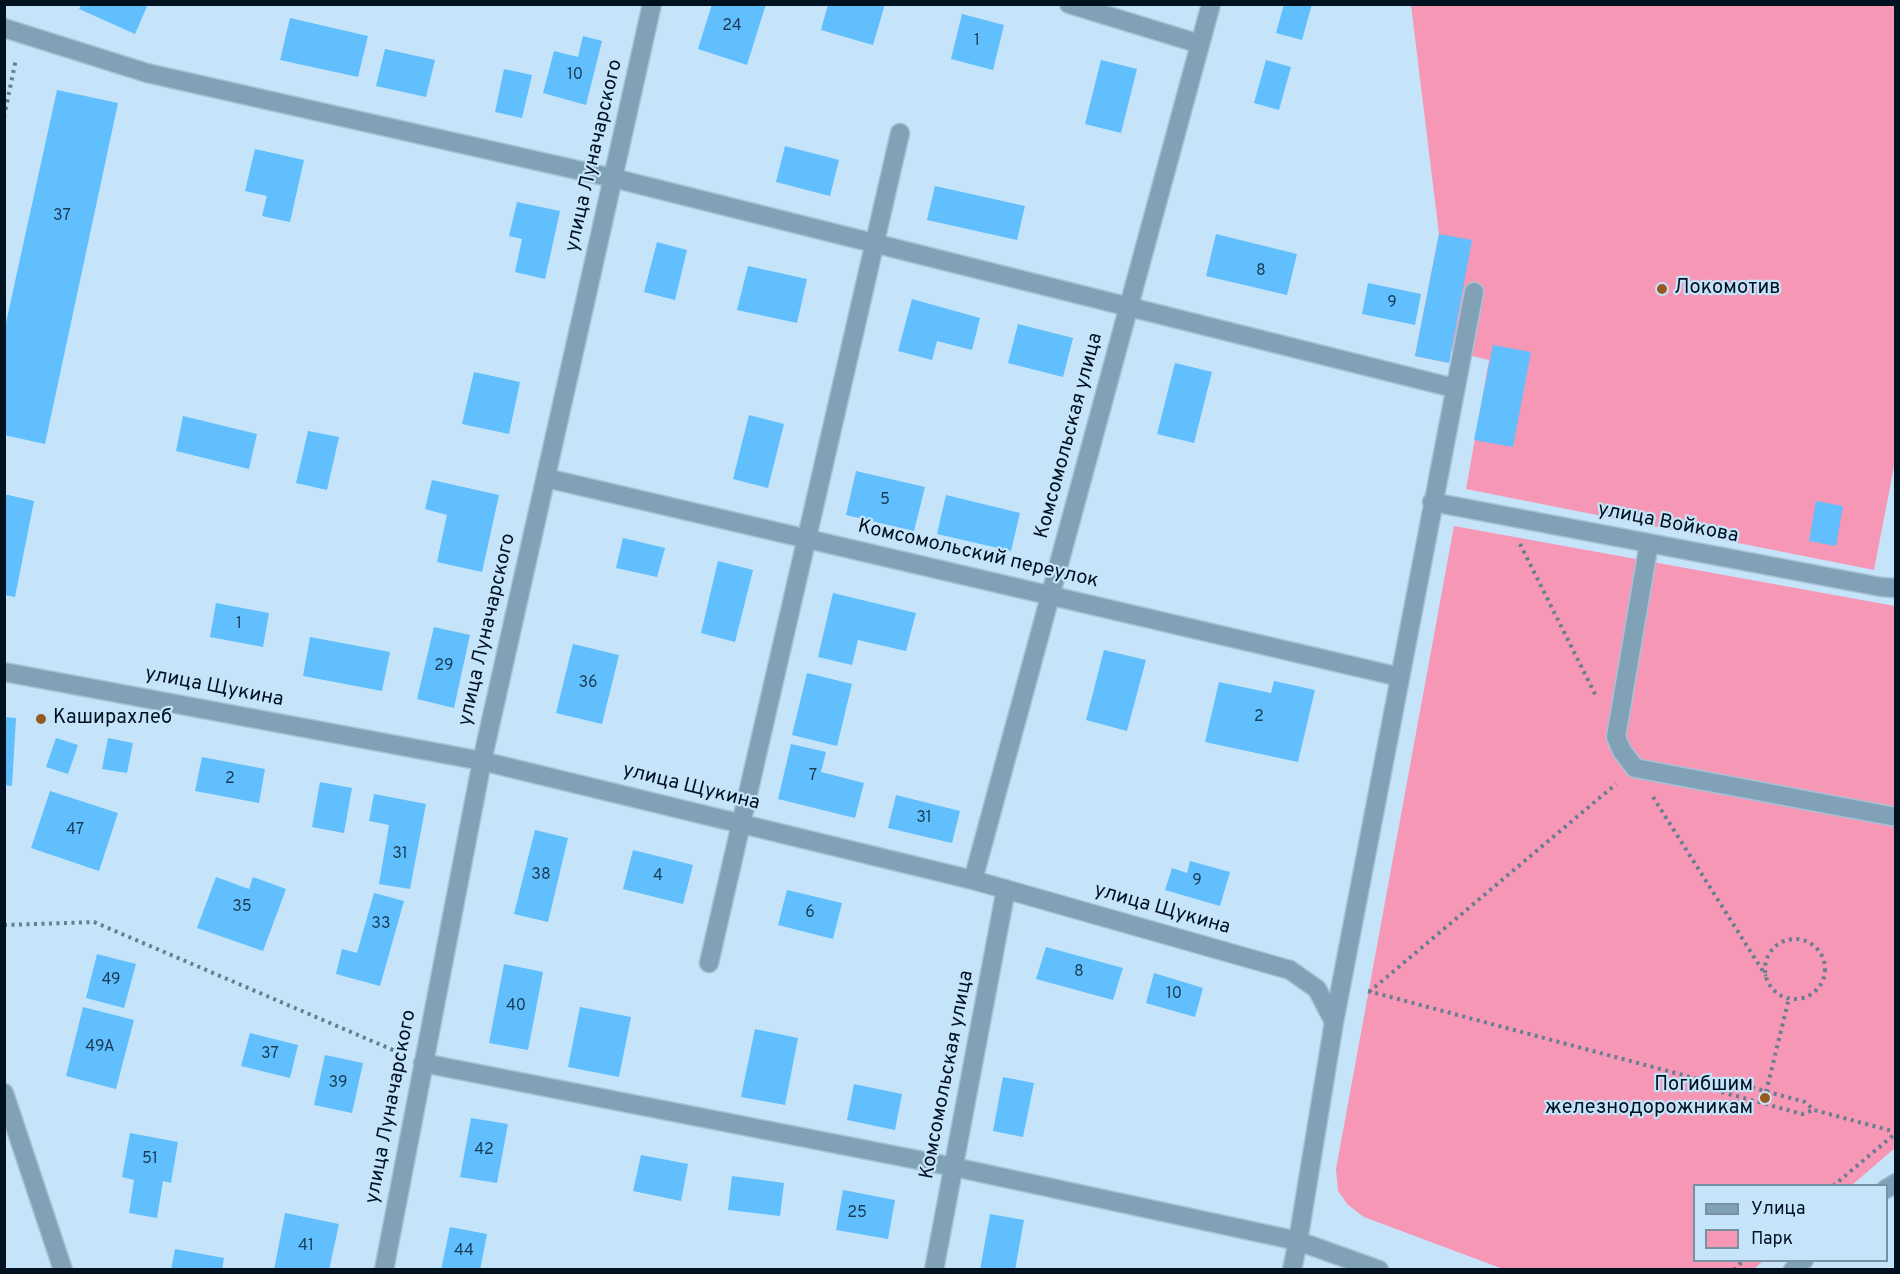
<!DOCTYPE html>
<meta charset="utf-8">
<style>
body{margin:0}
#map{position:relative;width:1900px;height:1274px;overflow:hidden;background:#c6e4f9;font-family:Overpass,sans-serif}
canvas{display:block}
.frame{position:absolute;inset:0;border:6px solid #001120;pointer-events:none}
.legend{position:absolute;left:1693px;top:1184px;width:195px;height:78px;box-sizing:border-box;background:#c6e4f9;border:2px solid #7790a2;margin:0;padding:8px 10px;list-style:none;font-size:18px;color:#001120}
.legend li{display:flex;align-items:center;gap:12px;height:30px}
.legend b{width:30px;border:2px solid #7790a2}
</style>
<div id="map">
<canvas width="1900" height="1274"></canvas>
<div class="frame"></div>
<ul class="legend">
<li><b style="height:8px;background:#81a1b7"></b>Улица</li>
<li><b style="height:16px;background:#f697b6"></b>Парк</li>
</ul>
</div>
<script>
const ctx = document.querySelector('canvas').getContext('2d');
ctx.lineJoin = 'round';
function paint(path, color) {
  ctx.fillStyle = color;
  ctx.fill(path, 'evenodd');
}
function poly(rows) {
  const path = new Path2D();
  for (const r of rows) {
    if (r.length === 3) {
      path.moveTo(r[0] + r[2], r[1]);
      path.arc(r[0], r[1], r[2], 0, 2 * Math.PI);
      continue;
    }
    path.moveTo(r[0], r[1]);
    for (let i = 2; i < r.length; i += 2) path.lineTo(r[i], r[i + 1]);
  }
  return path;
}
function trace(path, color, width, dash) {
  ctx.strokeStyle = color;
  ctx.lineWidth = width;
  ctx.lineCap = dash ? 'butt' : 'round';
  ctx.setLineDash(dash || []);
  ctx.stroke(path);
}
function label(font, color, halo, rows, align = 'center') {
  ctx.font = font + ' Overpass,sans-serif';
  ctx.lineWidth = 4.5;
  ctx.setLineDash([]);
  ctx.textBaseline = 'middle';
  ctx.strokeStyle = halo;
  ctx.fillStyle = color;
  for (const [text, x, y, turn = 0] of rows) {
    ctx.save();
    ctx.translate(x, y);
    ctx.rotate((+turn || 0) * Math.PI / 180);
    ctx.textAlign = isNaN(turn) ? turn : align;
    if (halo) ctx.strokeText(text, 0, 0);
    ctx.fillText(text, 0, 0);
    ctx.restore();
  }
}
paint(poly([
 [1411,5,1895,5,1896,456,1874,570,1466,489,1489,360,1451,351,1449,363,1415,356,1439,234],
 [1454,526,1895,606,1895,1148,1852,1185,1694,1186,1694,1260,1763,1261,1753,1270,1503,1269,1364,1217,1348,1205,1338,1191,1336,1169]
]), '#f697b6');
paint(poly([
 [82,4,148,4,135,34,79,9],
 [712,4,766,4,747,65,698,49],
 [828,4,885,4,873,45,821,30],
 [1284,4,1312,4,1302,40,1276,33],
 [962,14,1004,25,993,70,951,59],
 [290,18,368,36,358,77,280,60],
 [583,36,602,41,586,105,543,93,554,51,578,57],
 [385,49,435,60,426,97,376,86],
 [1101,60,1137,69,1121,133,1085,124],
 [1266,60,1291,67,1279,110,1254,103],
 [504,69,532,75,522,118,495,112],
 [57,90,118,103,45,444,4,435,4,332],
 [785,146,839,160,830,196,776,182],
 [255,149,304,160,290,222,262,216,267,196,245,191],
 [935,186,1025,206,1017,240,927,220],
 [517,202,560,211,545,279,515,272,522,239,509,236],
 [1216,234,1297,254,1287,295,1206,276],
 [1439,234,1472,240,1449,363,1415,356],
 [657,242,687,250,675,300,644,292],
 [748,266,807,279,797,323,737,310],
 [1368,283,1421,294,1415,325,1362,314],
 [912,299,980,318,972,350,937,341,932,360,898,351],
 [1018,324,1073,338,1063,377,1008,363],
 [1493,345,1531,352,1513,447,1474,440],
 [1175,363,1212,372,1194,443,1157,434],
 [474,372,520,382,509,434,462,424],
 [749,415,784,424,768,488,733,479],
 [183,416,257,434,249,469,176,451],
 [308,431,339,437,327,490,296,483],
 [856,471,925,487,914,531,846,515],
 [432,480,499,495,482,572,437,562,447,515,425,509],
 [4,494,34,501,15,597,4,595],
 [946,495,1020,513,1011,551,937,534],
 [1816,501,1843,506,1836,546,1809,541],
 [623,538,665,548,657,577,616,568],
 [718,561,753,570,735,642,701,633],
 [833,593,916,613,906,651,858,640,852,665,818,657],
 [216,603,269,613,263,647,210,637],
 [434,627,470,635,454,708,417,699],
 [310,637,390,652,382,691,303,676],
 [573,644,619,655,602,724,556,713],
 [1104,650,1146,660,1127,731,1086,720],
 [807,673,852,684,837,746,792,735],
 [1274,681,1315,690,1298,762,1205,742,1219,682,1271,693],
 [4,717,16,718,12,786,4,785],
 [56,738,78,745,68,774,46,767],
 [108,738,133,743,127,773,102,769],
 [791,744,826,752,821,772,864,783,855,818,778,799],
 [202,757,265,769,259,803,195,791],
 [320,782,352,788,344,833,312,827],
 [50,791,118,813,99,871,31,848],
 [374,794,426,804,410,889,379,884,389,825,369,821],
 [896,795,960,811,952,843,888,828],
 [535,830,568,838,548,922,514,914],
 [633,850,693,865,683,904,623,889],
 [1190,861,1230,872,1220,906,1165,890,1172,868,1187,873],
 [216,877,249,889,253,877,286,889,263,951,197,928],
 [787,890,842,903,833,939,778,925],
 [374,893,404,901,380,986,336,974,342,949,357,953],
 [1046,947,1123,968,1113,1000,1036,979],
 [97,954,136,964,124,1008,86,998],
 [504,964,543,972,528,1050,489,1043],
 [1154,973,1203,988,1195,1017,1146,1003],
 [83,1007,134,1020,116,1089,66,1076],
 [580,1007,631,1017,619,1077,568,1067],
 [755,1029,798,1038,785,1105,741,1097],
 [250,1033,298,1045,290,1078,241,1066],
 [325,1055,363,1063,352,1113,314,1105],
 [1003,1077,1034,1083,1023,1137,993,1131],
 [854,1084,902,1094,895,1130,847,1120],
 [471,1118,508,1124,497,1183,460,1177],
 [130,1133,178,1142,171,1183,163,1181,157,1218,129,1213,134,1180,122,1177],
 [641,1155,688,1164,681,1201,633,1191],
 [732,1176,784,1183,780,1216,728,1210],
 [843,1190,895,1200,888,1239,836,1230],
 [285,1213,339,1224,329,1270,274,1270],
 [990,1214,1024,1220,1015,1270,980,1270],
 [450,1227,487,1234,480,1270,441,1270],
 [175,1249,224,1258,222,1270,171,1270]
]), '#60bffc');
const minor = poly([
 [1069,4,1200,44],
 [4,28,147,73,613,178,1454,388],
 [546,478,1400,677],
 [1432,502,1881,587,1896,588],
 [1649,543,1616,737,1622,751,1635,768,1896,817],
 [4,672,482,761,973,880,1290,970,1317,989,1334,1022],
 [973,880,1211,4],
 [709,963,900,133],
 [423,1063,954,1167,1298,1241,1292,1270],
 [4,1093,63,1270],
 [1886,1189,1896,1183],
 [384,1270,482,761,652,4],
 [934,1270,1006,889],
 [1379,1270,1298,1241,1334,1022,1474,292],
 [1793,1270,1804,1260]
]);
trace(minor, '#a6c2d6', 21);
trace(poly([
 [4,117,16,59],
 [1520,544,1597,698],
 [1653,797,1766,976],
 [4,925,94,922,400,1053],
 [1795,969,30],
 [1368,991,1709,1082,1721,1079,1805,1102,1814,1110,1896,1132],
 [1369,992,1616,784],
 [1710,1083,1718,1091,1802,1114,1814,1110],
 [1766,1092,1789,998],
 [1833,1186,1896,1133],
 [1734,1270,1744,1260]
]), '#667e90', 4, [3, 4.5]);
trace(minor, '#81a1b7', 18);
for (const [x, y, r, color] of [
 [1662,289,6,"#985920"],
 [41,719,6,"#985920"],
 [1765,1098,6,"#985920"]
]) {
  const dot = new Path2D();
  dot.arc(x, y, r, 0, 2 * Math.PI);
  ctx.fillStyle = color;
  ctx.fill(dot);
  trace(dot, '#c6e4f9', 2);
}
label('16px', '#183c57', null, [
 ["24",732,27],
 ["1",977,42],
 ["10",575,76],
 ["37",62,217],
 ["8",1261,272],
 ["9",1392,304],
 ["5",885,501],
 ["1",239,625],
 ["29",444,667],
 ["36",588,684],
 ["2",1259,718],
 ["7",813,777],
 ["2",230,780],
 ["31",924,819],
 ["47",75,831],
 ["31",400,855],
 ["38",541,876],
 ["4",658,877],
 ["9",1197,882],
 ["35",242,908],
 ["6",810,914],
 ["33",381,925],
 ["8",1079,973],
 ["49",111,981],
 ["10",1174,995],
 ["40",516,1007],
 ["49А",100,1048],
 ["37",270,1055],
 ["39",338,1084],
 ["42",484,1151],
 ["51",150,1160],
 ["25",857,1214],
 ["41",306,1247],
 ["44",464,1252]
]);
label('20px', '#001120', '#c6e4f9', [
 ["улица Луначарского",595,156,-77],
 ["Комсомольская улица",1070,436,-75],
 ["улица Войкова",1668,524,11],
 ["Комсомольский переулок",978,555,13],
 ["улица Луначарского",488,630,-77],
 ["улица Щукина",214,688,11],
 ["улица Щукина",691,788,14],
 ["улица Щукина",1162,910,16],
 ["Комсомольская улица",948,1075,-79],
 ["улица Луначарского",392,1107,-79]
]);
label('20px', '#001120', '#c6e4f9', [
 ["Локомотив",1674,289],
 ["Каширахлеб",53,719],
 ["Погибшим",1753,1086,"right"],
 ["железнодорожникам",1753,1109,"right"]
], 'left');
</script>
